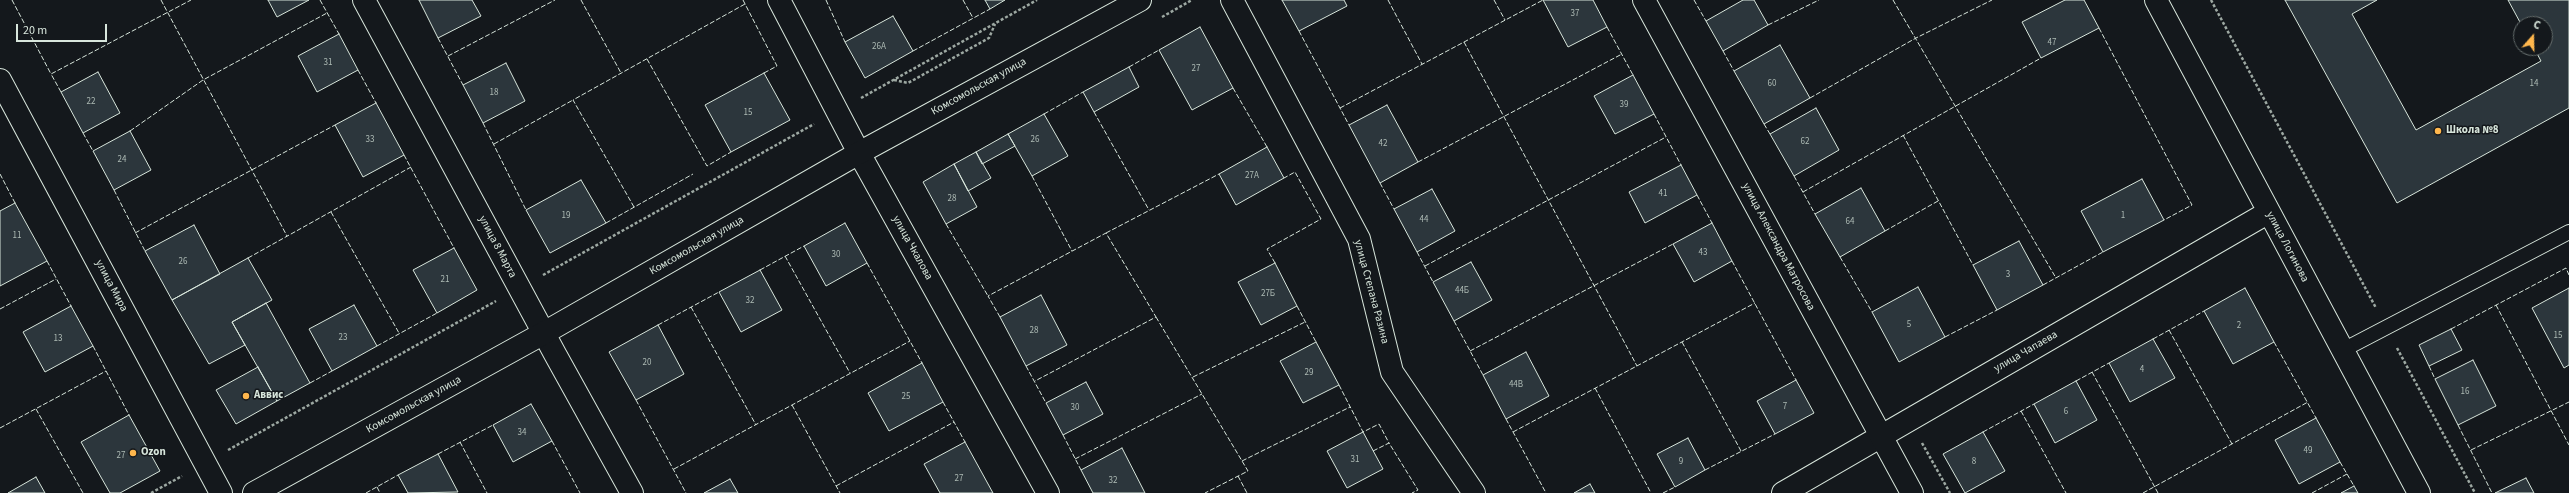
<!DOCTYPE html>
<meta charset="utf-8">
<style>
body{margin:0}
#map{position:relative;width:2569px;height:493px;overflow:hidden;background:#14181c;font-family:"Source Sans 3",sans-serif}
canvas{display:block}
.north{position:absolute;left:2513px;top:16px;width:40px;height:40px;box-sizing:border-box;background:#14181c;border:1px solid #626a69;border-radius:50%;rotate:20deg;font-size:11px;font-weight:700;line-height:16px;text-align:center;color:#d8e6dc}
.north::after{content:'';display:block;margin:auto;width:14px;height:18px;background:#ffb74d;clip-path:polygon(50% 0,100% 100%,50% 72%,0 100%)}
.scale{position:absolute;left:16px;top:24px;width:91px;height:18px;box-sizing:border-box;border:2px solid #d8e6dc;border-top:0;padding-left:5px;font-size:12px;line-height:14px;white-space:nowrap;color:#d8e6dc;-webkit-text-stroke:3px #14181c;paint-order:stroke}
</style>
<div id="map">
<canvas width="2569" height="493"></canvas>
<div class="north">С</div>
<div class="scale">20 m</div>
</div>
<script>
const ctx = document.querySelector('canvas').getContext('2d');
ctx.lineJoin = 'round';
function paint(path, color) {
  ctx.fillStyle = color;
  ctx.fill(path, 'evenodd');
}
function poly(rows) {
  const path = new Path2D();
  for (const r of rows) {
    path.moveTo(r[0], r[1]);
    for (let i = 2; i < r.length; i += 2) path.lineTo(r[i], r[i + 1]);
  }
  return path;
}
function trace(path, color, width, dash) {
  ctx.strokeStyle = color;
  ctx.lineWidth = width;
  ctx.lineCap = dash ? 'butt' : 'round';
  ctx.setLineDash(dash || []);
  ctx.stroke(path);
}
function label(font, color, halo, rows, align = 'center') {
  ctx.font = font + ' "Source Sans 3",sans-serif';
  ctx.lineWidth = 3;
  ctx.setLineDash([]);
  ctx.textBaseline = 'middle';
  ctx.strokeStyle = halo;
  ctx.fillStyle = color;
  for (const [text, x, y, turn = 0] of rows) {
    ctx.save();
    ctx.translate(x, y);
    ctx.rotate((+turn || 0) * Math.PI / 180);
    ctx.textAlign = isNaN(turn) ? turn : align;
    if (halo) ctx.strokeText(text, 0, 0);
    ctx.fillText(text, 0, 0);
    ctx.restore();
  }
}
const building = poly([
 [268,0,309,0,277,17,268,0],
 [419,0,472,0,481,16,438,38,419,0],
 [985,0,1005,0,990,9,985,0],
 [1282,0,1344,0,1347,6,1299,31,1282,0],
 [1543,0,1593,0,1607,27,1568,47,1543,0],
 [1743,0,1754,0,1768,25,1723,51,1706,21,1743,0],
 [2065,0,2084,0,2099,28,2041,58,2022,22,2065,0],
 [2285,0,2377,0,2352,14,2416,130,2541,61,2534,48,2545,48,2545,24,2521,24,2508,0,2569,0,2569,108,2397,203,2285,0],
 [893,16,913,51,865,78,845,42,893,16],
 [1200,27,1233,88,1192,110,1159,50,1200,27],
 [339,34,358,70,317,92,298,56,339,34],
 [1780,45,1810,98,1764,124,1734,71,1780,45],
 [506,63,525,101,483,123,463,85,506,63],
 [1129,67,1139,87,1094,112,1083,92,1129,67],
 [98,72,120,113,83,133,61,92,98,72],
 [764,73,790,120,731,152,705,105,764,73],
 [1633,75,1654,114,1615,134,1594,96,1633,75],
 [376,103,404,155,363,177,335,125,376,103],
 [1387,105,1418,162,1380,183,1349,125,1387,105],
 [1816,108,1839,150,1794,176,1770,134,1816,108],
 [1044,114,1068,156,1032,176,1008,134,1044,114],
 [130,131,151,170,114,190,93,151,130,131],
 [1008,134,1015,146,982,164,976,152,1008,134],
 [1267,147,1284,178,1236,205,1219,174,1267,147],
 [976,152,991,178,968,191,954,164,976,152],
 [954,164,977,207,946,224,923,182,954,164],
 [1681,165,1697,195,1645,223,1629,192,1681,165],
 [2142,179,2164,220,2103,252,2081,211,2142,179],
 [581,180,606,223,550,253,526,210,581,180],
 [1861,188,1885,231,1840,257,1815,214,1861,188],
 [1432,189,1455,231,1417,252,1394,209,1432,189],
 [15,203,47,261,0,286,0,211,15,203],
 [845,223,867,263,826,286,804,246,845,223],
 [1712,223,1732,261,1694,282,1673,244,1712,223],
 [194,225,220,274,172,300,145,251,194,225],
 [2019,241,2043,285,1997,310,1973,265,2019,241],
 [454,248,477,290,437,313,413,270,454,248],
 [248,258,272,300,232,322,245,345,209,364,172,300,248,258],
 [1471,262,1492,300,1454,321,1433,282,1471,262],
 [1275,263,1297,306,1261,325,1238,282,1275,263],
 [760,270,782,310,741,332,719,292,760,270],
 [1918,287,1945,337,1899,362,1872,312,1918,287],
 [2245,288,2274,342,2233,364,2204,311,2245,288],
 [2569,288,2569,365,2564,368,2532,308,2569,288],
 [1041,295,1067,345,1026,366,1000,317,1041,295],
 [266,303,310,383,277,401,232,322,266,303],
 [354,305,377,346,332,371,309,329,354,305],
 [71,306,93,346,45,372,23,332,71,306],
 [658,325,684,374,636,400,609,352,658,325],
 [2451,329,2462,350,2429,366,2419,345,2451,329],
 [2153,339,2175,378,2130,402,2109,363,2153,339],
 [1316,342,1339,385,1303,403,1280,361,1316,342],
 [1526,352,1549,396,1506,419,1483,375,1526,352],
 [2473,360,2496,406,2458,425,2435,379,2473,360],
 [922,363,943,402,889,431,868,393,922,363],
 [258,367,277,401,236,424,216,390,258,367],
 [1796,380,1814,413,1775,434,1757,401,1796,380],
 [2076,381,2097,420,2055,443,2034,404,2076,381],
 [1086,382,1103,414,1063,435,1046,403,1086,382],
 [531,404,552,441,513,462,493,425,531,404],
 [129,415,160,471,120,493,110,493,81,442,129,415],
 [2316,418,2340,462,2299,484,2275,440,2316,418],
 [1363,432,1383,469,1347,488,1327,451,1363,432],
 [1983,432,2005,471,1965,493,1943,454,1983,432],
 [1688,438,1705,470,1675,487,1657,454,1688,438],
 [965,442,993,493,940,493,924,464,965,442],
 [1122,448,1145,493,1093,493,1081,470,1122,448],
 [438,454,458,492,408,493,398,475,438,454],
 [36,477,45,493,8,493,36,477],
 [2526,478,2534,493,2495,493,2526,478],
 [730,479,738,493,704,493,730,479],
 [1590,484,1595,493,1574,493,1590,484],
 [2354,486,2358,493,2341,493,2354,486]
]);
paint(building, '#2c363c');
trace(building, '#d8e6dc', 1);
const lane = poly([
 [2343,350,2569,232]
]);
const street = poly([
 [364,0,555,354,632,493],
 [779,0,859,153,1048,493],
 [1232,0,1359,239,1392,372,1474,493],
 [2156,0,2419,493],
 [0,80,221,493],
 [1783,493,2269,212]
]);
const secondary = poly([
 [1644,0,1912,493],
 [254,493,544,333,859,153,1140,0]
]);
trace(lane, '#d8e6dc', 16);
trace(street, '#d8e6dc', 24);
trace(secondary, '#d8e6dc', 24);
trace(poly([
 [2211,0,2376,308],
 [1162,17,1192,0],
 [894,80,908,83,989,38,995,24],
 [861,98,1037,0],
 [543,275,814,124],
 [2397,348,2475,493],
 [1922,443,1950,493],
 [228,450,496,301],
 [151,493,182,476]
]), '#9da8a2', 2.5, [3, 2]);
trace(lane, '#14181c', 14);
trace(street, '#14181c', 22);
trace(secondary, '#14181c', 22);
trace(poly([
 [12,0,51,74],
 [161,0,287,236],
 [320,0,339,34],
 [581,0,621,73],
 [743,0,777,66,764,73],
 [826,0,845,42],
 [963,0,973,18],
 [1388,0,1422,64],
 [1494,0,1505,20],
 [1694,0,1706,21],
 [1893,0,2056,278],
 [1768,25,1819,0],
 [1607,27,1633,75],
 [2099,28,2192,205,2164,220],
 [1299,31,1349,125],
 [438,38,463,85],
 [1464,42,1637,366],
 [913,51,990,9],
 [1723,51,1734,71],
 [448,56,555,0],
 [647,59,707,166,731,152],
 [1129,67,1159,50],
 [358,70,376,103],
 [1233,88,1267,147],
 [61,92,51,74,191,0],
 [1810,98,1916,38,1992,0],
 [1340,108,1543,0],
 [1094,112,1149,210],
 [1044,114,1083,92],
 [1654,114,1681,165],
 [483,123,526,210],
 [1764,124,1770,134],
 [130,131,203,80,327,13],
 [83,133,93,151],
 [1903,135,1973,265],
 [494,144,573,100],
 [404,155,454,248],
 [1418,162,1622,54],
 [0,174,15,203],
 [1032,176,1072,251],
 [1794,176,1815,214],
 [1380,183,1394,209],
 [114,190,145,251],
 [1803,192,2041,58],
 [1697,195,1712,223],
 [634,207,573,100,745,4],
 [331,212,399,333],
 [606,223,693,174],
 [946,224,988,296],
 [1885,231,1938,201],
 [135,233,335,125],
 [1106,233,1219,174],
 [1417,252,1433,282],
 [785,256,850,373],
 [1840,257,1872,312],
 [248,258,411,167],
 [47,261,71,306],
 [1732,261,1796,380],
 [867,263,922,363],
 [1275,263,1267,249,1321,219,1295,172,1284,178],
 [1425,266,1666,137],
 [760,270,804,246],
 [2043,285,2103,252],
 [2496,305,2569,445],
 [1297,306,1316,342],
 [691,307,756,425],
 [0,309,56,279],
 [1000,317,988,296,1106,233,1156,317,1035,381],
 [1156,317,1248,471,1205,493],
 [1454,321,1483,375],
 [658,325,719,292],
 [2451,329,2566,268,2569,275],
 [2169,330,2232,444],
 [1945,337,1997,310],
 [2153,339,2204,311],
 [1682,342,1741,451],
 [2274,342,2316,418],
 [93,346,129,415],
 [377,346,437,313],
 [1470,351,1673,244],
 [1026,366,1046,403],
 [2429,366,2435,379],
 [2092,372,2158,493],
 [1193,377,1305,322],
 [2076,381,2109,363],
 [310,383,332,371],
 [1339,385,1363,432,1379,424,1389,443],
 [1595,388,1651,493],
 [636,400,686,493],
 [943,402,965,442],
 [792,405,840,493],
 [36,409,83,493],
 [2021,411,2066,493],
 [1506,419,1546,493],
 [2458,425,2492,493],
 [0,428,106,371],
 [1513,432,1755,303],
 [1983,432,2034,404],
 [1063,435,1081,470],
 [552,441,580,493],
 [460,442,487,493],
 [2471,450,2569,402],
 [1373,451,1389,443,1418,490,1412,493],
 [438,454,493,425],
 [1075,459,1202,394],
 [1242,461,1350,407],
 [2340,462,2354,486],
 [674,469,910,341],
 [1705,470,1775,434],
 [1238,476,1247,493],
 [836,486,954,422],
 [377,487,380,493],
 [366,493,398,475],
 [1663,493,1675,487],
 [2143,493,2308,402],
 [2312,493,2347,474]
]), '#d8e6dc', 1, [5, 2]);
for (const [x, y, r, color] of [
 [2438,131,4,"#ffb74d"],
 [246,396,4,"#ffb74d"],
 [133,453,4,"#ffb74d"]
]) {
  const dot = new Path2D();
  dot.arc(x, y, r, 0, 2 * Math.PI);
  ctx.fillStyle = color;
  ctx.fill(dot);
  trace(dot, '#14181c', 1.5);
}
label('9px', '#adbab4', null, [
 ["37",1575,14],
 ["47",2052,43],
 ["26А",879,47],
 ["31",328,63],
 ["27",1196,69],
 ["60",1772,84],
 ["14",2534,84],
 ["18",494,93],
 ["22",91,102],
 ["39",1624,105],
 ["15",748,113],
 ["33",370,140],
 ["26",1035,140],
 ["62",1805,142],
 ["42",1383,144],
 ["24",122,160],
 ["27А",1252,176],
 ["41",1663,194],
 ["28",952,199],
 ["19",566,216],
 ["1",2123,216],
 ["44",1424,220],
 ["64",1850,222],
 ["11",17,236],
 ["43",1703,253],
 ["30",836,255],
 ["26",183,262],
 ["3",2008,275],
 ["21",445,280],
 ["44Б",1462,291],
 ["27Б",1268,294],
 ["32",750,301],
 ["5",1909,325],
 ["2",2239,326],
 ["28",1034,331],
 ["15",2558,336],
 ["23",343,338],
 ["13",58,339],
 ["20",647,363],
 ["4",2142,370],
 ["29",1309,373],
 ["44В",1516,385],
 ["16",2465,392],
 ["25",906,397],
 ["7",1785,407],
 ["30",1075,408],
 ["6",2066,412],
 ["34",522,433],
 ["49",2308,451],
 ["27",121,456],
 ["31",1355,460],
 ["9",1681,462],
 ["8",1974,462],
 ["27",959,479],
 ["32",1113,481]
]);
label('11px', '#d8e6dc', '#14181c', [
 ["Комсомольская улица",979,87,-29],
 ["Комсомольская улица",697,246,-30],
 ["улица 8 Марта",497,247,62],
 ["улица Александра Матросова",1778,247,62],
 ["улица Логинова",2287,247,62],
 ["улица Чкалова",912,248,61],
 ["улица Мира",111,286,62],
 ["улица Степана Разина",1371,292,75],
 ["улица Чапаева",2026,352,-30],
 ["Комсомольская улица",414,405,-29]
]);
label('bold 11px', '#d8e6dc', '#14181c', [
 ["Школа №8",2446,131],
 ["Аввис",254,396],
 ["Ozon",141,453]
], 'left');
</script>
